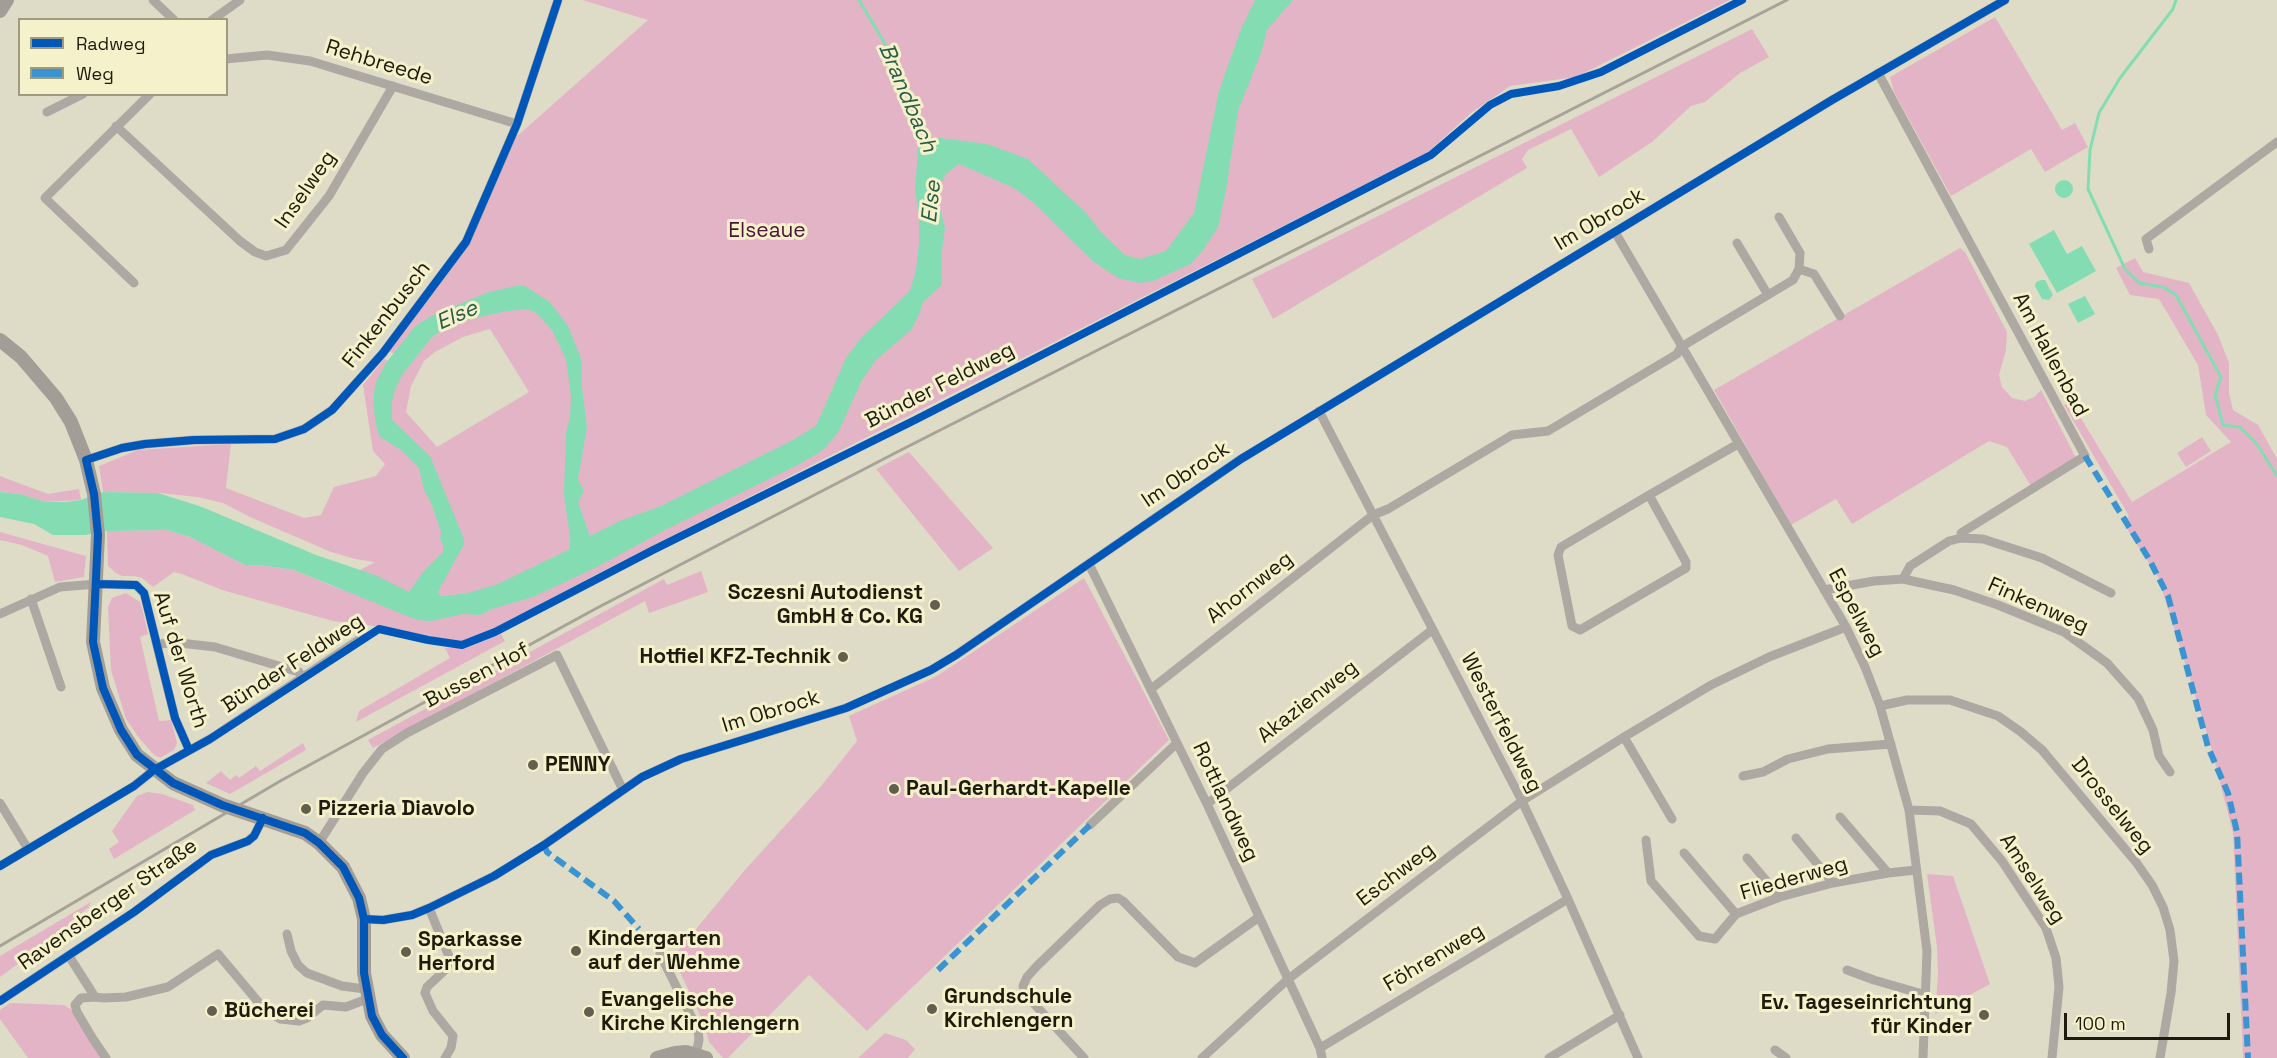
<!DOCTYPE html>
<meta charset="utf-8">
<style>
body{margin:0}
#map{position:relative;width:2277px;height:1058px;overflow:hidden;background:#dedcc7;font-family:"Space Grotesk",sans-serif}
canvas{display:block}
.legend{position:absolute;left:18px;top:18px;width:210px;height:78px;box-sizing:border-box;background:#f5f1cb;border:2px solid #9f9b7f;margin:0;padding:8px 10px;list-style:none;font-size:18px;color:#1d1b0d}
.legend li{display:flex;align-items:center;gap:12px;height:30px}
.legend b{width:30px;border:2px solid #9f9b7f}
.scale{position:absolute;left:2064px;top:1013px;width:166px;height:27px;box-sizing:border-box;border:3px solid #1d1b0d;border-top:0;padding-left:8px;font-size:18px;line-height:21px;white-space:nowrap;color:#1d1b0d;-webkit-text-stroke:4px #f5f1cb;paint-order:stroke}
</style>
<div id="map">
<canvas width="2277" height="1058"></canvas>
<ul class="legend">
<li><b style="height:8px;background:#0057b8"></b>Radweg</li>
<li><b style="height:8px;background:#3a94d2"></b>Weg</li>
</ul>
<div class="scale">100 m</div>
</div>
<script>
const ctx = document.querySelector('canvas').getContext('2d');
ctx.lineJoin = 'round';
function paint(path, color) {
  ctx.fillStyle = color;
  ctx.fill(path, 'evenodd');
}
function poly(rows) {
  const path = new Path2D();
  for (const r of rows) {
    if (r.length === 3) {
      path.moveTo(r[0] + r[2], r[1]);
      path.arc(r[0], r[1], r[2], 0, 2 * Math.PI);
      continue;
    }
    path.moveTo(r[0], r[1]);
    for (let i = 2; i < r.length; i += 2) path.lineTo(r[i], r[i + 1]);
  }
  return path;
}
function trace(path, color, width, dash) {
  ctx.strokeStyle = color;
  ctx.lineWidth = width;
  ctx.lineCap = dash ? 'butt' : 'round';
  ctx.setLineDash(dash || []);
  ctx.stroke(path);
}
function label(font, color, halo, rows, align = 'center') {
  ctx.font = font + ' "Space Grotesk",sans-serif';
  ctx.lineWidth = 6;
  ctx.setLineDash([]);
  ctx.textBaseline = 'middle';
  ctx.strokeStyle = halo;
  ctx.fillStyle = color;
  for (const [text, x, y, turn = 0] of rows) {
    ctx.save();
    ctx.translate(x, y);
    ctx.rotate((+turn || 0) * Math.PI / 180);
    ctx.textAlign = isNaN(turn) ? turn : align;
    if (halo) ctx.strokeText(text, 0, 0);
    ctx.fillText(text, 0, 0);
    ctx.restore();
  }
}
paint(poly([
 [582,0,1730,0,1576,77,1510,86,1471,113,1427,153,599,573,494,629,462,643,390,628,333,621,222,590,182,574,174,572,153,587,142,578,134,576,122,576,116,573,108,566,107,531,167,530,190,537,247,566,260,565,294,570,342,590,360,570,375,562,355,559,331,552,250,517,223,503,197,497,160,493,103,492,99,466,138,450,231,444,226,488,304,518,321,515,334,487,376,476,385,464,373,451,363,385,384,359,406,369,409,362,389,351,468,245,515,138,648,20],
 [490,329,529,392,437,447,406,412,411,386,424,361,435,352,463,337],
 [1995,17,2062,130,2075,123,2088,147,2045,172,2031,149,1951,196,1894,92,1890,77],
 [1752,29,1769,57,1740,73,1705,102,1691,106,1652,142,1599,177,1571,129,1528,150,1522,159,1527,168,1273,319,1252,279],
 [1960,248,1965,252,2007,332,2006,350,1999,375,2002,387,2012,398,2025,401,2034,397,2041,390,2076,458,2031,486,2007,447,1989,441,1852,524,1836,499,1791,525,1714,390],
 [2135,258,2143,272,2189,283,2218,335,2229,363,2229,393,2233,410,2258,425,2277,459,2277,1058,2243,1058,2233,833,2210,743,2158,577,2122,521,2129,516,2064,405,2071,402,2132,502,2231,442,2206,415,2198,365,2159,299,2130,295,2116,268],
 [2202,437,2211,451,2186,467,2177,453],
 [909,452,993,548,959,571,876,469],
 [0,476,48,494,79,489,81,500,46,502,20,494,0,492],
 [0,532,86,556,84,577,55,582,48,556,22,545,0,540],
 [701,571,708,592,649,613,645,601,373,748,368,740,664,579,667,585],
 [1084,578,1169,740,867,1031,809,975,728,1058,723,1058,709,1042,705,1026,673,957,744,871,822,785,857,741,849,716,937,676],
 [126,593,140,602,142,608,148,634,140,637,159,721,171,720,177,743,174,750,160,758,154,755,139,738,126,719,111,670,108,607,112,598],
 [501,634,505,641,356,722,359,711,450,658,445,648,474,645],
 [303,743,306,750,230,794,206,783,221,771,230,780,236,775,239,778,256,766,260,771],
 [148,792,162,794,193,805,195,810,114,859,109,849,119,842,112,831,137,796],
 [1927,874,1953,876,1990,984,1935,1014,1938,975,1937,947],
 [91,902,89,907,69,923,68,926,21,959,22,961,0,977,0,956],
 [10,1003,64,1005,72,1010,103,1058,28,1058,0,1019,0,1010],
 [885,1033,906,1040,915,1049,908,1058,858,1058]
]), '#e3b4c6');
paint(poly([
 [1255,0,1293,0,1267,30,1261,53,1238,111,1226,190,1218,227,1204,249,1191,264,1153,281,1140,283,1118,278,1094,262,1034,203,1014,188,959,164,946,174,939,186,938,201,945,228,942,250,942,285,923,302,919,315,911,330,876,360,862,380,839,431,827,446,819,453,792,468,667,529,597,567,533,597,492,609,480,615,464,614,431,621,417,620,294,570,260,565,247,566,190,537,167,530,107,531,85,535,53,535,34,524,0,517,0,492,20,494,46,502,66,502,81,500,103,492,158,493,202,507,316,555,375,575,409,592,423,572,443,552,443,545,440,538,441,532,431,503,424,490,419,468,401,450,380,437,376,426,373,401,375,390,379,381,392,368,399,374,392,392,392,420,430,456,464,539,464,544,438,592,440,596,446,596,468,593,498,584,570,549,570,537,564,495,566,433,570,417,571,397,566,359,552,330,535,312,525,309,502,312,466,320,444,329,413,350,407,358,399,354,417,325,433,315,489,292,516,286,525,286,550,302,568,326,582,361,582,387,587,427,578,479,584,491,578,502,590,536,622,520,659,507,791,441,816,426,846,358,861,338,910,291,916,270,919,243,919,214,915,189,919,138,933,137,987,144,1028,159,1085,212,1102,233,1125,255,1140,259,1166,251,1194,213,1219,91,1241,29],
 [2064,189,9],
 [2054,230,2067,254,2082,246,2096,271,2057,293,2029,244],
 [2041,280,2045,280,2053,295,2049,300,2042,299,2035,286,2036,282],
 [2085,296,2095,314,2078,323,2068,304]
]), '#84ddb2');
trace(poly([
 [859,0,894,59,912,98,927,141],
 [2176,0,2173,9,2120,78,2099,113,2090,150,2088,189,2125,269,2139,283,2163,287,2176,295,2221,377,2215,395,2223,425,2240,427,2257,444,2277,476]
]), '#84ddb2', 3);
trace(poly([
 [384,394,385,387,394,369,421,335]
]), '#84ddb2', 20);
trace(poly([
 [153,0,174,20],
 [212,20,240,0],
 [226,59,267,55,310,61,517,124],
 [1878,73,2085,456,1961,533,1961,538],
 [47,112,83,94],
 [116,126,240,241,255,252,266,256,286,250,329,196,393,86],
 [1779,217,1800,253,1799,269,1814,274,1840,316],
 [1615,232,1846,627,1865,667,1880,706,1909,810,1927,951,1923,1058],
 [1737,243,1768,295],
 [2149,249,2146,239,2277,142],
 [134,283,45,198,150,94],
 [1319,411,1522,801,1568,899,1638,1058],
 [86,460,122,448,145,444,194,440,275,439,304,429,332,410,383,353,466,242,517,124,558,0],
 [1649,495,1686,562,1686,568,1580,630,1572,626,1558,555,1561,547,1649,495,1738,444],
 [1089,564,1207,804,1320,1048,1322,1058],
 [1903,579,1910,566,1949,541,1961,538,1983,539,2042,558,2111,593],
 [1824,590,1874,581,1903,579,1954,590,1998,605,2064,632,2107,663,2138,698,2153,730,2159,756,2170,772],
 [31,599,61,687],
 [0,614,60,587,97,584,136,585,144,593,175,718,189,750],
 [157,645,171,642,215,647,299,672,302,678],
 [1151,689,1373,515,1388,509,1512,435,1548,431,1677,354,1681,347,1793,280,1799,269],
 [1880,706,1907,700,1950,700,1998,716,2021,732,2042,750,2136,862,2152,885,2163,907,2170,930,2174,961,2171,993,2160,1058],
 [1624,737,1672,819],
 [1743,776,1763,772,1788,759,1828,749,1891,744],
 [0,803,28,849],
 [1207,804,1432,630],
 [1909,810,1940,811,1971,824,2002,861,2046,928,2056,958,2059,987,2052,1058],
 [1840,817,1888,873],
 [1090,825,1177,743],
 [1796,838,1833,883],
 [1646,840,1651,881,1699,936,1715,939,1736,914,1780,897,1833,883,1888,873,1916,870],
 [319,843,363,773,382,749,407,733,557,655,623,790],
 [1684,853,1736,914],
 [1747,858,1780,897],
 [0,866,134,786,154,770,210,739,363,637],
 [429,908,450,959,446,969,427,987,425,993,433,1011,453,1036,451,1048,445,1058],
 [364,919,383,920,412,915,429,908,494,876,544,845,642,777,681,759,846,708,931,670,956,655,1241,459,1832,100,2005,0],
 [287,934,291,951,298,965,307,973,342,986,365,989],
 [660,954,698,1030,699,1040,696,1054],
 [69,956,95,997,103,998,126,997,168,987,218,954,265,1010,280,1019,299,1021,307,1018,323,1005,346,1007,367,999],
 [1847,970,1874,980,1926,995],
 [95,997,81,998,75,1005,77,1012,93,1039,106,1058],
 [0,1001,134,912,211,855,248,841,254,836,263,818],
 [1320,1048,1568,899],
 [1775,1050,1786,1058],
 [1084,1058,1026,995,1023,986,1027,977,1037,966,1100,905,1110,899,1118,898,1123,901,1178,957,1195,963,1259,917],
 [1202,1058,1287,980,1522,801,1624,737,1711,685,1769,657,1846,627],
 [1549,1058,1620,1015]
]), '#aea8a3', 9);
trace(poly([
 [0,11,7,0],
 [0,340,21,357,56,398,71,422,86,460,94,494,98,535,93,642,103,688,121,730,137,755,173,783,222,805,305,833,319,843,343,867,359,898,364,919,364,973,372,1016,382,1035,403,1058],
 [657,1058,675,1053,686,1052,706,1058]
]), '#a39d97', 14);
trace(poly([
 [0,946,282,780,597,608,899,451,1787,0]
]), '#a7a399', 3);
trace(poly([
 [2085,456,2149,559,2168,596,2208,747,2228,793,2237,832,2248,1058],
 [544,845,547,852,614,901,639,929],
 [938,970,1090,825]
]), '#3a94d2', 6, [12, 6]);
trace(poly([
 [97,584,136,585,144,593,175,718,189,750],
 [0,866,134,786,154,770,210,739,379,629,428,640,462,645,495,632,653,550,915,420,1431,155,1490,105,1511,94,1559,86,1601,72,1742,0],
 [364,919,383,920,412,915,429,908,494,876,544,845,642,777,681,759,846,708,931,670,956,655,1241,459,1832,100,2005,0],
 [0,1001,134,912,211,855,248,841,254,836,263,818],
 [403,1058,382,1035,372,1016,364,973,364,919,359,898,343,867,319,843,305,833,222,805,173,783,137,755,121,730,103,688,93,642,98,535,94,494,86,460,122,448,145,444,194,440,275,439,304,429,332,410,383,353,466,242,517,124,558,0]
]), '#0057b8', 8);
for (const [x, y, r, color] of [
 [935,605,6,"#615f4e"],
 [843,657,6,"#615f4e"],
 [533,765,6,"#615f4e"],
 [894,789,6,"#615f4e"],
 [306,809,6,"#615f4e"],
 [576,951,6,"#615f4e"],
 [406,952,6,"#615f4e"],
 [932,1009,6,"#615f4e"],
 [212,1011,6,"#615f4e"],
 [589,1012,6,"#615f4e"],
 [1984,1015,6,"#615f4e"]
]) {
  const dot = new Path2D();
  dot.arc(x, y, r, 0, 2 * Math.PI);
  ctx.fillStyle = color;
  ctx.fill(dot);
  trace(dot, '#f5f1cb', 2);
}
label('21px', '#1d1b0d', '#f5f1cb', [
 ["Rehbreede",379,63,17],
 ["Inselweg",306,190,-55],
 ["Im Obrock",1600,220,-31],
 ["Finkenbusch",387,315,-52],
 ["Am Hallenbad",2050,355,62],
 ["Bünder Feldweg",940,386,-27],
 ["Im Obrock",1186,475,-34],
 ["Ahornweg",1250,588,-38],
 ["Finkenweg",2038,606,24],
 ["Espelweg",1856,613,62],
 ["Auf der Worth",180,660,73],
 ["Bünder Feldweg",293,664,-33],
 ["Bussen Hof",477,676,-28],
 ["Akazienweg",1308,702,-38],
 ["Im Obrock",771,712,-17],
 ["Westerfeldweg",1501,723,63],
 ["Rottlandweg",1225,802,65],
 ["Drosselweg",2112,806,51],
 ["Eschweg",1396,875,-37],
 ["Fliederweg",1794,879,-16],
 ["Amselweg",2032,879,57],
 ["Ravensberger Straße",108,905,-35],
 ["Föhrenweg",1434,958,-31]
]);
label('21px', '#4c1139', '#f5f1cb', [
 ["Elseaue",767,231]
]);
label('bold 21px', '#1d1b0d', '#f5f1cb', [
 ["Sczesni Autodienst",923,593,"right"],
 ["GmbH & Co. KG",923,617,"right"],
 ["Hotfiel KFZ-Technik",831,657,"right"],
 ["PENNY",545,765],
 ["Paul-Gerhardt-Kapelle",906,789],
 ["Pizzeria Diavolo",318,809],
 ["Kindergarten",588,939],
 ["auf der Wehme",588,963],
 ["Sparkasse",418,940],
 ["Herford",418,964],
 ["Grundschule",944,997],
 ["Kirchlengern",944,1021],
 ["Evangelische",601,1000],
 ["Kirche Kirchlengern",601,1024],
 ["Ev. Tageseinrichtung",1972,1003,"right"],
 ["für Kinder",1972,1027,"right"],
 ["Bücherei",224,1011]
], 'left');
label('italic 22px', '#2a5d47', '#f5f1cb', [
 ["Brandbach",907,98,67],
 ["Else",932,202,-84],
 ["Else",457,316,-24]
]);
</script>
